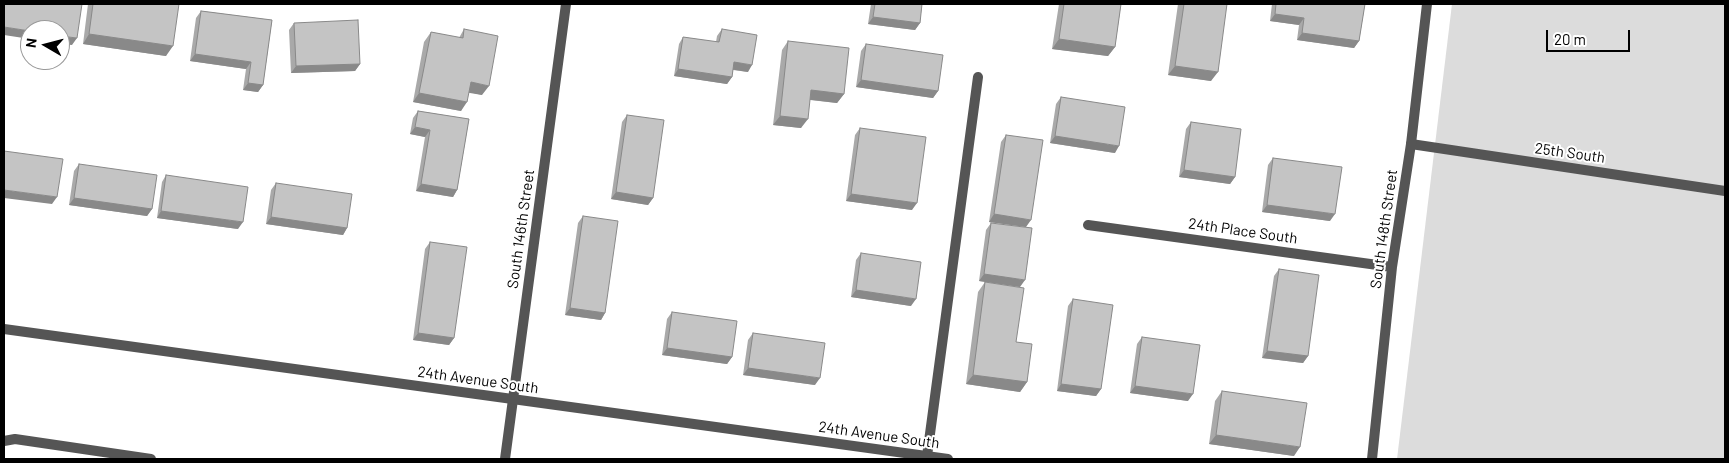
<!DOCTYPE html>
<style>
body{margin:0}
#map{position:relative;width:1729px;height:463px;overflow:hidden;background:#fff;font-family:Barlow,sans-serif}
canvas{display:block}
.frame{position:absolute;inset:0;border:5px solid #000;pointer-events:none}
.north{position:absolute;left:20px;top:20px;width:50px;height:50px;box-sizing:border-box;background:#fff;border:1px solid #999;border-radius:50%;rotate:278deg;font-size:14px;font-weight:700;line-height:20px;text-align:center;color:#000}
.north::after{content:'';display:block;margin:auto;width:18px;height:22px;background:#000;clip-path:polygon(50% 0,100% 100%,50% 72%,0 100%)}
.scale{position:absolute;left:1546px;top:30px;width:84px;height:22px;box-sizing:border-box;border:2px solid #000;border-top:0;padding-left:6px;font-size:15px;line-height:18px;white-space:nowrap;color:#000;-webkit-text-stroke:4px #fff;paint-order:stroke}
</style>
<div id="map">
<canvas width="1729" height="463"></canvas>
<div class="frame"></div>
<div class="north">N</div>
<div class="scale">20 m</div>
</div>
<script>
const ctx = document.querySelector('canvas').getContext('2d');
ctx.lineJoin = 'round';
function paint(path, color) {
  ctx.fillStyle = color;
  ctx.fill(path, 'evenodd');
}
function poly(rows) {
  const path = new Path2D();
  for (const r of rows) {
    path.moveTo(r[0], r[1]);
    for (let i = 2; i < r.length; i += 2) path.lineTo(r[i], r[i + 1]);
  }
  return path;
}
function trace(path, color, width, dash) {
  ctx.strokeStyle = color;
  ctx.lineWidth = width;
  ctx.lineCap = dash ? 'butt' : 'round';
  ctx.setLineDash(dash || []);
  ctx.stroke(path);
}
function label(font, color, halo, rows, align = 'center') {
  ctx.font = font + ' Barlow,sans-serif';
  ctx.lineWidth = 4;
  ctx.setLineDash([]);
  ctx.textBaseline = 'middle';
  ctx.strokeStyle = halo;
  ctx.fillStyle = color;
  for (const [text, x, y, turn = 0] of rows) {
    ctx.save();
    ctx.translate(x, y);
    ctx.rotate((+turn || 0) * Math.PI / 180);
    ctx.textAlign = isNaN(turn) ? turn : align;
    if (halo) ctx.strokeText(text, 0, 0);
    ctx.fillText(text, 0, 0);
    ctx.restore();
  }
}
paint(poly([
 [1452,4,1725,4,1725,459,1397,459]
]), '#dcdcdc');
trace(poly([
 [1411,144,1725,191],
 [4,441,15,439,151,459],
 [927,456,978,77]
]), '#555', 10);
trace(poly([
 [1088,225,1392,267],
 [505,459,566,4],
 [1372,459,1392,267,1411,144,1427,4]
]), '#555', 10);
trace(poly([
 [4,329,948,459]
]), '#555', 10);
paint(poly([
 [88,4,179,4,166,56,83,44],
 [871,4,922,4,920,23,915,30,868,24],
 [1059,4,1121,4,1115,47,1108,56,1052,49],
 [1178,4,1227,4,1211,81,1168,75],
 [1272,4,1365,4,1359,41,1354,48,1297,40,1299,25,1270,21],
 [201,11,272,20,263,85,258,92,243,90,246,69,190,61,196,18],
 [294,23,360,64,355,71,291,73,289,30],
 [464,29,482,95,469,92,461,111,413,102,424,42,431,32,459,38],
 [722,29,748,72,733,70,732,77,727,84,674,76,679,44,683,37,716,42,717,36],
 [788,41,844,94,837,103,810,100,801,128,773,125,782,50],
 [866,44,938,91,933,98,856,87,861,51],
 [1061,97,1115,153,1050,143,1056,104],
 [418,111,469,119,457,190,453,197,416,191,425,137,410,134,413,118],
 [627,115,653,198,648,205,611,199,622,122],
 [1191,122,1235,177,1230,184,1179,177,1186,129],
 [860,128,912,210,846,201,855,135],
 [1006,135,1026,227,989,222,1001,142],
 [1273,158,1330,221,1262,212,1268,165],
 [79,164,152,209,147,216,69,205,74,171],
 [166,175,238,229,157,218,162,182],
 [276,183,347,228,343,235,266,224,271,190],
 [583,216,605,313,601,320,565,315,578,223],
 [991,223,1020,287,979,281,986,230],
 [430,242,454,338,449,345,413,340,425,249],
 [861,253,911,306,851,297,856,260],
 [1279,269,1308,356,1303,363,1262,358,1274,276],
 [985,282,1016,342,1027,382,1020,392,966,384,978,292],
 [1073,299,1101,389,1096,396,1057,391,1068,306],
 [672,312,732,357,727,364,662,355,667,319],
 [753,333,815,385,743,375,748,340],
 [1142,337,1188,401,1130,393,1137,344],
 [1222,391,1294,456,1209,444,1215,401]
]), '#a9a9a9');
paint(poly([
 [1275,14,1304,18,1299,25,1270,21],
 [873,17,920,23,915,30,868,24],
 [4,27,30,31,30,39,4,35],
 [1302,33,1359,41,1354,48,1297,40],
 [89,34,173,46,166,56,83,44],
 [60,36,77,38,72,45,60,44],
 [1059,39,1115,47,1108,56,1052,49],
 [195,54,251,62,246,69,190,61],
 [734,62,752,65,748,72,729,69],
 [360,64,355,71,291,73,296,66],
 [1175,66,1218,72,1211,81,1168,75],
 [678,69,732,77,727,84,674,76],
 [861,80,938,91,933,98,856,87],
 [471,82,489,86,482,95,464,92],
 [248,83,263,85,258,92,243,90],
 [811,90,844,94,837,103,804,99],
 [419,93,467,102,461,111,413,102],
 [780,116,808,119,801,128,773,125],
 [415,127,430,130,425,137,410,134],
 [1055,136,1119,146,1115,153,1050,143],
 [1184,170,1235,177,1230,184,1179,177],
 [421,184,457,190,453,197,416,191],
 [4,190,57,197,52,204,4,198],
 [616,192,653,198,648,205,611,199],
 [851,194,917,203,912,210,846,201],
 [74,198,152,209,147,216,69,205],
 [1267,205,1335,214,1330,221,1262,212],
 [161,211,243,222,238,229,157,218],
 [994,214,1031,220,1026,227,989,222],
 [271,217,347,228,343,235,266,224],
 [984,274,1025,280,1020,287,979,281],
 [856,290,916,299,911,306,851,297],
 [570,308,605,313,601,320,565,315],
 [418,333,454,338,449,345,413,340],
 [667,348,732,357,727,364,662,355],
 [1267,351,1308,356,1303,363,1262,358],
 [748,368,820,378,815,385,743,375],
 [973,375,1027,382,1020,392,966,384],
 [1061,384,1101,389,1096,396,1057,391],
 [1135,386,1193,394,1188,401,1130,393],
 [1216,435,1300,447,1294,456,1209,444]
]), '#898989');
const building = poly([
 [4,4,82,4,77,38,60,36,60,30,30,30,30,31,4,27,4,4],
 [93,4,179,4,173,46,89,34,93,4],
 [875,4,922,4,920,23,873,17,875,4],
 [1064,4,1121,4,1115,47,1059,39,1064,4],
 [1184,4,1227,4,1218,72,1175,66,1184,4],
 [1276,4,1365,4,1359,41,1302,33,1304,18,1275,14,1276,4],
 [201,11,272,20,263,85,248,83,251,62,195,54,201,11],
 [358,20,360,64,296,66,294,23,358,20],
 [464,29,498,36,489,86,471,82,467,102,419,93,431,32,463,38,464,29],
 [722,29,757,35,752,65,734,62,732,77,678,69,683,37,719,42,722,29],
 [788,41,849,48,844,94,811,90,808,119,780,116,788,41],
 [866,44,943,55,938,91,861,80,866,44],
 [1061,97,1125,107,1119,146,1055,136,1061,97],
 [418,111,469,119,457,190,421,184,430,130,415,127,418,111],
 [627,115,664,120,653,198,616,192,627,115],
 [1191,122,1241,129,1235,177,1184,170,1191,122],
 [860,128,926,137,917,203,851,194,860,128],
 [1006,135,1043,140,1031,220,994,214,1006,135],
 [4,151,63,159,57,197,4,190,4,151],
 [1273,158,1342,167,1335,214,1267,205,1273,158],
 [79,164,157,175,152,209,74,198,79,164],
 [166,175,248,187,243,222,161,211,166,175],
 [276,183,352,194,347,228,271,217,276,183],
 [583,216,618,221,605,313,570,308,583,216],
 [991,223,1032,228,1025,280,984,274,991,223],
 [430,242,467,247,454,338,418,333,430,242],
 [861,253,921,262,916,299,856,290,861,253],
 [1279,269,1319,275,1308,356,1267,351,1279,269],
 [985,282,1024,288,1016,342,1032,344,1027,382,973,375,985,282],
 [1073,299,1113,305,1101,389,1061,384,1073,299],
 [672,312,737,321,732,357,667,348,672,312],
 [753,333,825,343,820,378,748,368,753,333],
 [1142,337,1200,345,1193,394,1135,386,1142,337],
 [1222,391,1307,403,1300,447,1216,435,1222,391]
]);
paint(building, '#c4c4c4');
trace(building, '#898989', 1);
label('15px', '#000', '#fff', [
 ["25th South",1570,153,8],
 ["South 146th Street",521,229,-82],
 ["South 148th Street",1384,229,-82],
 ["24th Place South",1243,231,8],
 ["24th Avenue South",478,380,8],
 ["24th Avenue South",879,435,8]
]);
</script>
